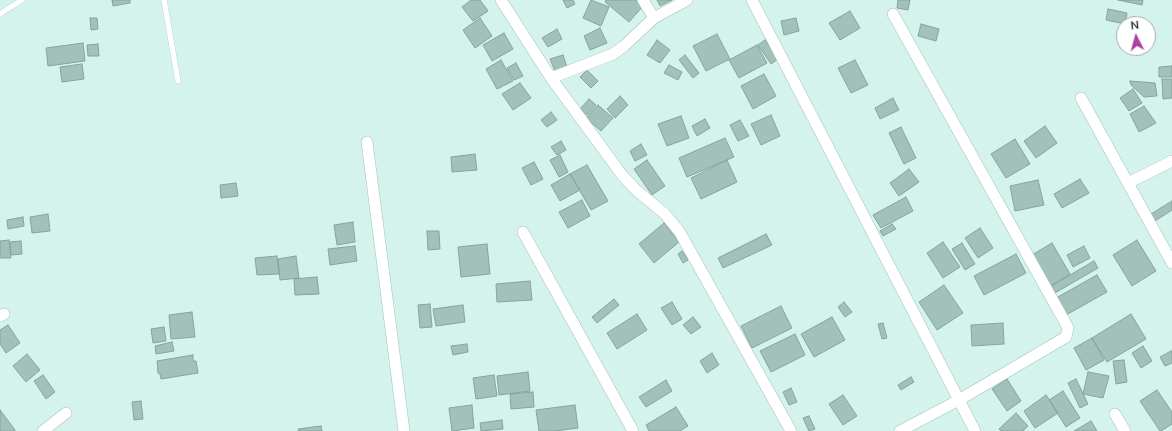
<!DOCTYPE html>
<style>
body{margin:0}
#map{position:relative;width:1172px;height:431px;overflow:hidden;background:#d4f3ec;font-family:Mulish,sans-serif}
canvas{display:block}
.north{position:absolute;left:1116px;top:16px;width:40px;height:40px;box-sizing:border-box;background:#fff;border:1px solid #a6aba9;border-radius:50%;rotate:354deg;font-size:11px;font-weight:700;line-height:16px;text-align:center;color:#202c29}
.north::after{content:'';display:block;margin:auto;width:14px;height:18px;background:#ae419f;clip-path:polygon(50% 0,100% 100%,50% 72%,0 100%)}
</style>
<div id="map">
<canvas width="1172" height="431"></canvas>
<div class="north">N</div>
</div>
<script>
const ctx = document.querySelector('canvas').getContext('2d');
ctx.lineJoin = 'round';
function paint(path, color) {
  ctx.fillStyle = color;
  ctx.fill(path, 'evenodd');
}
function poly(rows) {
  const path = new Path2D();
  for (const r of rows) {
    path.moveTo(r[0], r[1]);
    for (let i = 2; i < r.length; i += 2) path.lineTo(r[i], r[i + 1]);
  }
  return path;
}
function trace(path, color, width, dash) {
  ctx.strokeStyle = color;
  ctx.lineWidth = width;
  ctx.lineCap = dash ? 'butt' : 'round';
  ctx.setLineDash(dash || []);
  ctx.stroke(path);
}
const building = poly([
 [112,0,130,0,130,3,113,6,112,0],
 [471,0,480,0,488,11,473,21,462,7,471,0],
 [563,0,573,0,575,4,567,8,563,0],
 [591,0,609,7,601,26,583,18,591,0],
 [606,0,639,0,644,5,629,22,605,2,606,0],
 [657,0,672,0,660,6,657,0],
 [898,0,910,0,908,10,897,8,898,0],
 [1118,0,1143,0,1142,5,1118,0],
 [1108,9,1127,13,1125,24,1106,20,1108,9],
 [850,11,860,28,840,40,829,23,850,11],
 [90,18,97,18,98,29,91,30,90,18],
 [480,18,492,36,475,48,463,30,480,18],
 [796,18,799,31,784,35,781,21,796,18],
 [921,24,939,29,936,41,918,36,921,24],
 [600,28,607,43,590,50,584,36,600,28],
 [557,29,562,39,548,47,542,38,557,29],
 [504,33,513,49,492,61,483,45,504,33],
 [717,34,730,59,706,71,693,46,717,34],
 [657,40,670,50,660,63,647,55,657,40],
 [765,40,778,59,771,64,758,45,765,40],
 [83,43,85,61,48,66,46,48,83,43],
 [98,44,99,56,88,56,87,45,98,44],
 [757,45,767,63,739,78,729,60,757,45],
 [563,55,567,67,555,71,550,59,563,55],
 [685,55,699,73,693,78,679,60,685,55],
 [501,60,513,81,497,89,486,69,501,60],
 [855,60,868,85,851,93,838,68,855,60],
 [516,63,523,76,514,80,507,68,516,63],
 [82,64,84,79,62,82,60,67,82,64],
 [669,65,682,72,678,80,664,73,669,65],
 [1172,66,1172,77,1159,77,1159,67,1172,66],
 [587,70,598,81,591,88,580,77,587,70],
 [764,74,776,96,753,109,741,86,764,74],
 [1162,79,1172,79,1172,98,1163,99,1162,79],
 [1130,81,1155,83,1157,96,1144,97,1131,85,1130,81],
 [520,83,531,98,513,110,502,94,520,83],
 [1133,89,1142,103,1129,111,1120,98,1133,89],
 [620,96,628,105,615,118,607,109,620,96],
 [893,98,899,110,880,119,875,108,893,98],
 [589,99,596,105,587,115,580,109,589,99],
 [598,105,613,118,601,131,586,118,598,105],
 [1144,106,1156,123,1139,132,1130,114,1144,106],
 [551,112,557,120,547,127,541,120,551,112],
 [771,115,780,136,761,145,751,124,771,115],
 [681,116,689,138,667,146,658,124,681,116],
 [705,119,710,128,697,136,692,126,705,119],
 [740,120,749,136,738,141,730,125,740,120],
 [1045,126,1057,143,1036,158,1024,141,1045,126],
 [901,127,916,158,904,164,889,133,901,127],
 [725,138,734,157,687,177,679,158,725,138],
 [1015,139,1030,164,1006,178,991,154,1015,139],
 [561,141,566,150,557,155,551,147,561,141],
 [641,144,647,155,635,161,630,151,641,144],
 [475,154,477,170,452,172,451,157,475,154],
 [560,155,568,172,559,177,550,160,560,155],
 [647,160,665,186,652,195,634,169,647,160],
 [727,160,737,182,701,199,691,178,727,160],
 [534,162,543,179,531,185,522,168,534,162],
 [587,165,608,201,591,210,570,174,587,165],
 [909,169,919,182,899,196,890,183,909,169],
 [570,174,580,190,560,201,551,185,570,174],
 [1080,179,1089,193,1062,208,1054,194,1080,179],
 [1038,180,1044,205,1015,211,1010,186,1038,180],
 [236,183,238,196,221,198,220,185,236,183],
 [906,197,913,211,881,228,873,215,906,197],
 [582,200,590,216,568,228,559,212,582,200],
 [1172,201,1172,210,1155,221,1151,214,1172,201],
 [48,214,50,231,32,233,30,217,48,214],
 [23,217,24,226,8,229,7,220,23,217],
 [353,222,355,242,337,245,334,225,353,222],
 [664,223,679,242,654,263,639,244,664,223],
 [892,224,896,229,883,236,880,231,892,224],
 [980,228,993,248,978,258,965,238,980,228],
 [427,231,439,231,440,249,428,250,427,231],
 [766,234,772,245,723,268,718,258,766,234],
 [9,240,11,258,0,258,0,241,9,240],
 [1137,240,1156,271,1132,286,1113,255,1137,240],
 [21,241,22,254,11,255,10,242,21,241],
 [943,242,960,267,943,278,927,253,943,242],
 [962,243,975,264,965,270,952,249,962,243],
 [1052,243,1070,274,1051,286,1032,255,1052,243],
 [487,244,490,274,461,277,458,247,487,244],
 [355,246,357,261,330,265,328,249,355,246],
 [1084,246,1090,258,1073,267,1067,255,1084,246],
 [682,251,688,260,683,263,678,254,682,251],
 [1016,254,1026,273,984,295,974,276,1016,254],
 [277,256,279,274,257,275,255,258,277,256],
 [296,256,299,278,280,280,278,259,296,256],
 [1094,261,1098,268,1055,293,1051,286,1094,261],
 [1097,275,1107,292,1066,315,1056,298,1097,275],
 [317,277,319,294,295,295,294,279,317,277],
 [530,281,532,300,497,302,496,284,530,281],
 [944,285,963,313,937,330,919,302,944,285],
 [614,299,619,305,597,323,592,317,614,299],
 [672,302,682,319,672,325,661,308,672,302],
 [844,302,852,312,845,317,838,307,844,302],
 [430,304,432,327,420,328,418,305,430,304],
 [463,305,465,322,436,326,433,309,463,305],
 [781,306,792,328,752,348,741,326,781,306],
 [192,312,195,337,171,339,169,315,192,312],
 [637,314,647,330,617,349,607,333,637,314],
 [1131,314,1146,339,1107,362,1092,338,1131,314],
 [693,317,701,327,691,334,683,325,693,317],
 [832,317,845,340,814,357,801,334,832,317],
 [883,323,887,338,882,339,878,324,883,323],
 [1003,323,1004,344,972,346,971,325,1003,323],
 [8,325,20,343,6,353,0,344,0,330,8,325],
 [164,327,166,341,153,343,151,329,164,327],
 [795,334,805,355,771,372,760,351,795,334],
 [1092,338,1104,360,1086,370,1074,348,1092,338],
 [172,342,174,351,156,354,155,346,172,342],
 [467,344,468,352,453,355,451,346,467,344],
 [1143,346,1152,361,1141,368,1132,353,1143,346],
 [1171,351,1172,353,1172,363,1165,366,1160,357,1171,351],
 [712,353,719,365,707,373,700,361,712,353],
 [27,354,40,370,26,382,13,366,27,354],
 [193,355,193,361,196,361,198,373,161,379,160,374,158,373,157,361,193,355],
 [1124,360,1127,382,1116,384,1113,361,1124,360],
 [528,372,530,391,499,395,497,376,528,372],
 [1088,372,1109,376,1103,398,1083,394,1088,372],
 [43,375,55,392,46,399,34,381,43,375],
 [494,375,497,396,476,399,473,378,494,375],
 [911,377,914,382,901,390,898,385,911,377],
 [1007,379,1021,401,1007,411,992,389,1007,379],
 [1076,379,1088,404,1080,408,1068,383,1076,379],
 [666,380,672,391,646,407,639,397,666,380],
 [791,388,797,402,789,405,783,392,791,388],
 [1157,390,1172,412,1172,424,1161,431,1160,431,1140,401,1157,390],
 [1063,391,1080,418,1066,427,1049,400,1063,391],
 [533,392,534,407,511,409,510,394,533,392],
 [843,395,857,416,843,425,829,404,843,395],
 [1046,395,1058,413,1035,428,1024,411,1046,395],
 [141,401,143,419,134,420,132,402,141,401],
 [472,405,474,428,452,431,449,408,472,405],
 [575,405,578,428,555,431,539,431,536,410,575,405],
 [676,407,688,426,680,431,649,431,646,425,676,407],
 [0,410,15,430,15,431,0,431,0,410],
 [1016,413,1028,426,1023,431,1001,431,999,429,1016,413],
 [809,416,815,429,809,431,803,418,809,416],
 [502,420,503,429,481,431,480,423,502,420],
 [1091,421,1097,431,1074,431,1091,421],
 [321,426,322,431,299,431,298,429,321,426]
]);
paint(building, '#a3c1bb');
trace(building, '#86a39e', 1);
const lane = poly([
 [164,0,178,81],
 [0,14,22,0]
]);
const street = poly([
 [501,0,551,78,622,175,636,190,665,214,679,231,791,431],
 [643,0,654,18],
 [752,0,975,431],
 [893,14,1066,324,1068,328,1066,337,959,400,900,431],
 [551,78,613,54,624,46,654,18,687,0],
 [1081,98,1172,263],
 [367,142,404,431],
 [1128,183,1172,161],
 [523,232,633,431],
 [0,316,4,314],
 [1115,414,1125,431],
 [43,431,66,413]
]);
trace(lane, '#a3c0ba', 6);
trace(street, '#a3c0ba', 12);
trace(lane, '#fff', 5.5);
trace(street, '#fff', 11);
</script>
